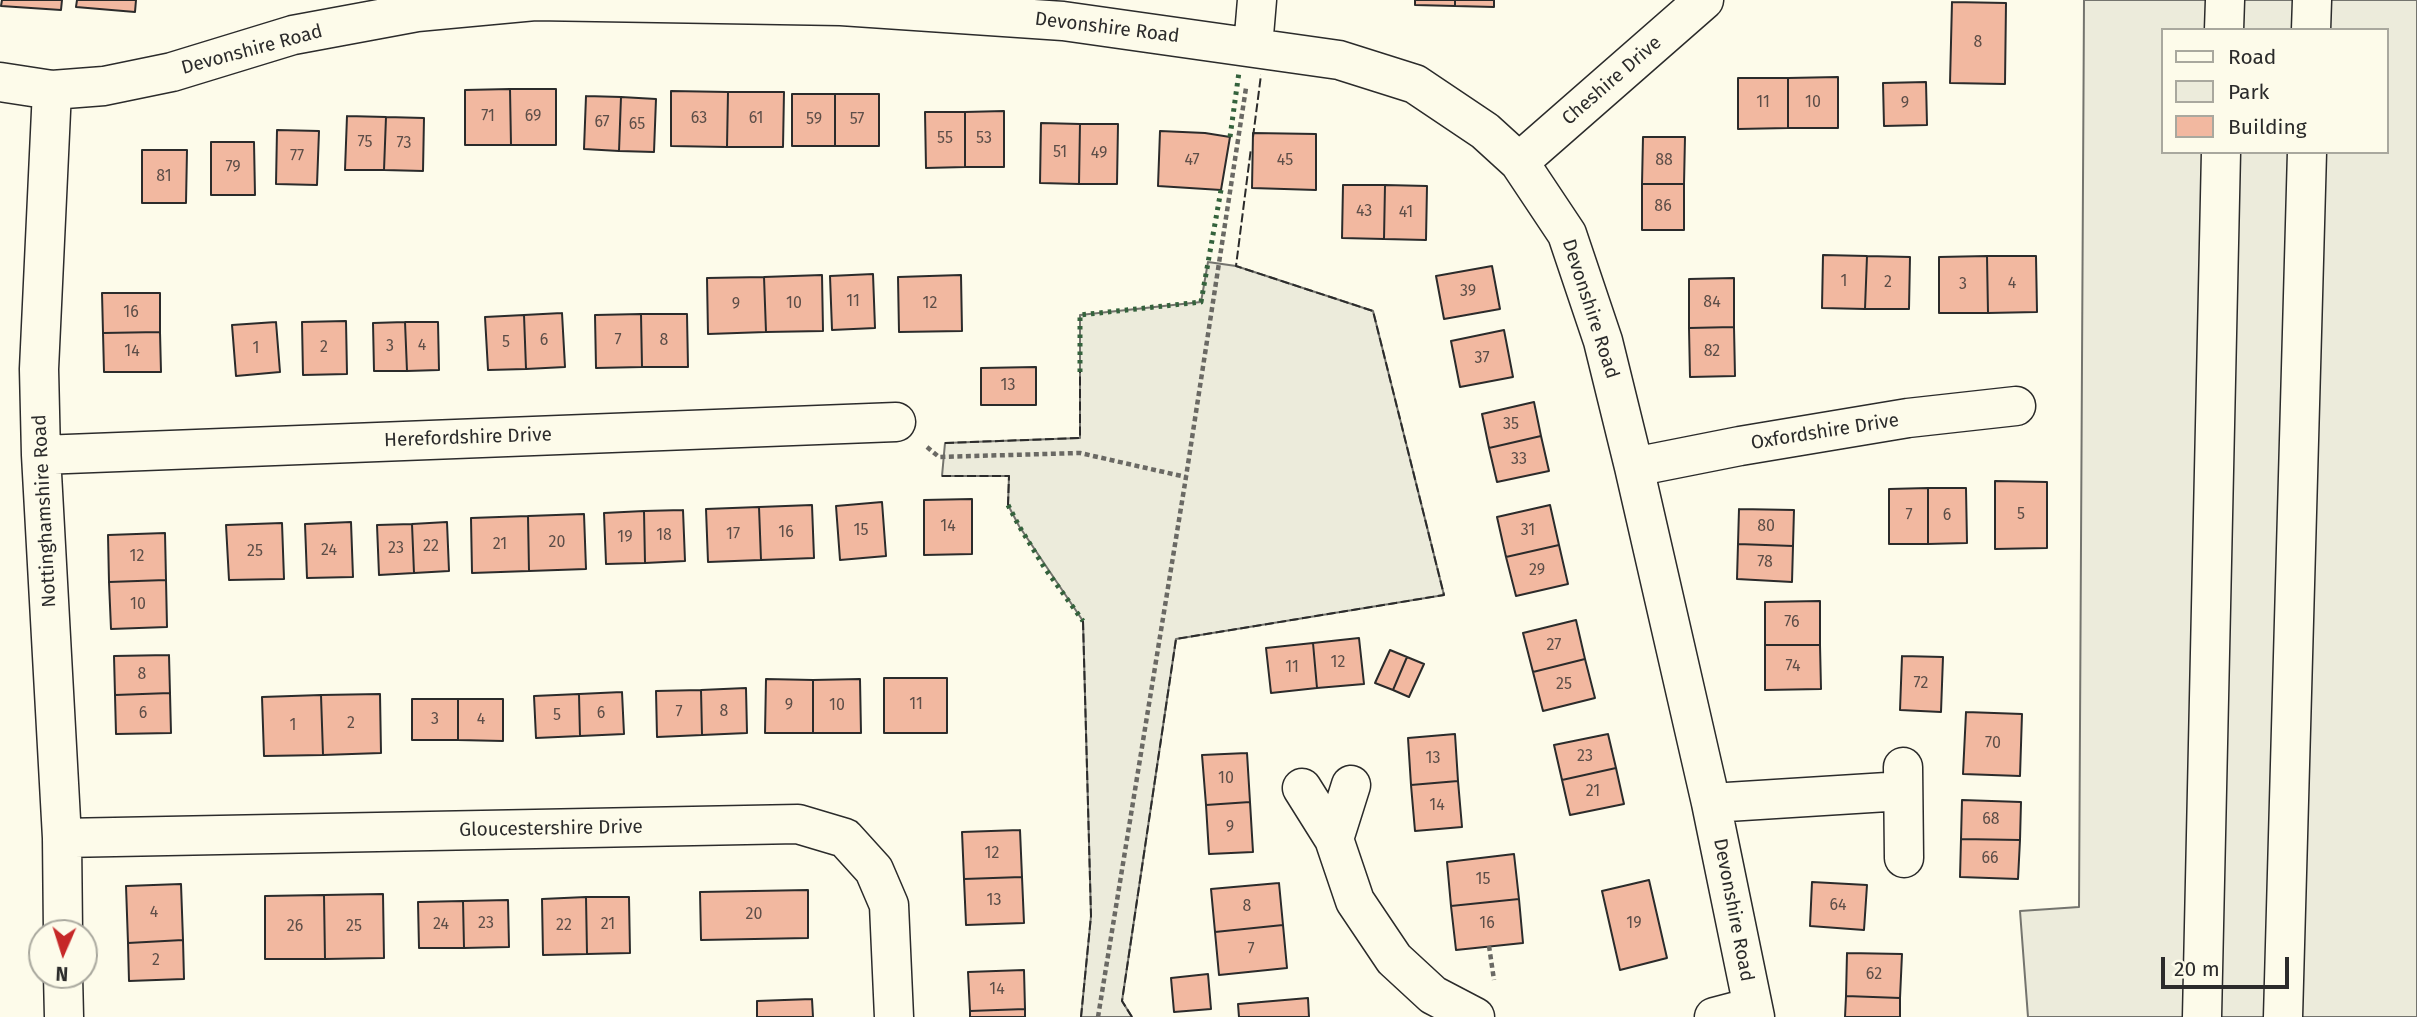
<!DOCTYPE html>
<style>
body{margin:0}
#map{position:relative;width:2417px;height:1017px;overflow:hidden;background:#fdfbea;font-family:"Fira Sans",sans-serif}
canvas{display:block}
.legend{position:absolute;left:2161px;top:28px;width:228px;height:126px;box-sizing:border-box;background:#fdfbea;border:2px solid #a9a89e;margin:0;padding:9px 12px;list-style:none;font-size:21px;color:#2b2b2b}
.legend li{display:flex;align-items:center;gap:14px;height:35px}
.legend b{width:35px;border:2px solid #a9a89e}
.north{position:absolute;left:28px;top:919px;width:70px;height:70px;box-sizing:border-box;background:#fdfbea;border:2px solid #a9a89e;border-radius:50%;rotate:183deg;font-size:19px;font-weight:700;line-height:28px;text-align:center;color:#2b2b2b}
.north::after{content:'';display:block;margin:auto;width:24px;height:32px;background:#c62828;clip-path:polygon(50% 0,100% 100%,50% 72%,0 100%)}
.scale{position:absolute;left:2161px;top:957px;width:128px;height:32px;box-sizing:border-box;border:4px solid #2b2b2b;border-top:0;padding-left:9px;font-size:21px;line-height:24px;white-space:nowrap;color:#2b2b2b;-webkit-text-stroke:5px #fdfbea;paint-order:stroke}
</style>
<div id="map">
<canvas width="2417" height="1017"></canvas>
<ul class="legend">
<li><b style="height:9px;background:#fdfbea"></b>Road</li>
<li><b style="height:19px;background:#ecebdb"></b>Park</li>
<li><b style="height:19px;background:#f2b8a0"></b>Building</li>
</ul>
<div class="north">N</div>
<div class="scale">20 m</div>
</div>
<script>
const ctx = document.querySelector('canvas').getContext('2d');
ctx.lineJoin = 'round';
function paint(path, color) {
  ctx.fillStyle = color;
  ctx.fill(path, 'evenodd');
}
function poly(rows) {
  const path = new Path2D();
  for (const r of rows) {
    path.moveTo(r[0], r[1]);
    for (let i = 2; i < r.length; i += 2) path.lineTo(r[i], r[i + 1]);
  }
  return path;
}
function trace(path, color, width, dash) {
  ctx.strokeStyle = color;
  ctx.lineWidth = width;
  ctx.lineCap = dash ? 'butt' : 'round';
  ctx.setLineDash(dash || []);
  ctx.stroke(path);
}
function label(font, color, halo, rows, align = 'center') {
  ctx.font = font + ' "Fira Sans",sans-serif';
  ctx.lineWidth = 5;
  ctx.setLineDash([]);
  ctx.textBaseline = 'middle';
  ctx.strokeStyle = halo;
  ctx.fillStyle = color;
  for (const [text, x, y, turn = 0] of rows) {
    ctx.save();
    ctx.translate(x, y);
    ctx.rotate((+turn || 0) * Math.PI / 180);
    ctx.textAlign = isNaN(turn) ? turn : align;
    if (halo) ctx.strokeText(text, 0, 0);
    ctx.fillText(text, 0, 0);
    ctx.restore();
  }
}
const green = poly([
 [2084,0,2417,0,2417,1017,2028,1017,2020,911,2079,907,2084,0],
 [2163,30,2387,30,2387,152,2163,152,2163,30],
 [1208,262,1236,266,1373,311,1444,595,1176,639,1122,1001,1132,1017,1081,1017,1091,916,1083,621,1019,526,1008,505,1009,476,942,476,945,443,1080,438,1080,315,1201,302,1208,262]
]);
paint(green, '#ecebdb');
trace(green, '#74746e', 2);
const building = poly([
 [2,0,62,0,61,10,1,6,2,0],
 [77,0,136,0,135,12,76,7,77,0],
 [1415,0,1455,0,1455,6,1415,5,1415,0],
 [1455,0,1494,0,1494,7,1455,6,1455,0],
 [1952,2,2006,3,2005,84,1950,83,1952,2],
 [1838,77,1838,128,1788,128,1788,78,1838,77],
 [1738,78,1788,78,1788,128,1738,129,1738,78],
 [1926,82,1927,125,1884,126,1883,83,1926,82],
 [510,89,556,89,556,145,511,145,510,89],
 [510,89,511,145,465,145,465,90,510,89],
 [671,91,728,92,727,147,671,146,671,91],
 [728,92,784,92,783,147,727,147,728,92],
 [792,94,835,94,835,146,792,146,792,94],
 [835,94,879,94,879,146,835,146,835,94],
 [586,96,621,97,619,151,584,149,586,96],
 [621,97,656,99,654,152,619,151,621,97],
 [1004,111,1004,167,965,167,965,112,1004,111],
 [925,112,965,112,965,167,926,168,925,112],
 [347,116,386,117,384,170,345,170,347,116],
 [386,117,424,118,423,171,384,170,386,117],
 [1041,123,1080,124,1079,184,1040,183,1041,123],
 [1080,124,1118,124,1117,184,1079,184,1080,124],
 [277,130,319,131,317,185,276,184,277,130],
 [1160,131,1205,133,1230,137,1221,190,1158,186,1160,131],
 [1253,133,1316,134,1316,190,1252,188,1253,133],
 [1643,137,1685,137,1684,184,1642,184,1643,137],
 [211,142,254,142,255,195,211,195,211,142],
 [142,150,187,150,186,203,142,203,142,150],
 [1642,184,1684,184,1684,230,1642,230,1642,184],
 [1343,185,1385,185,1384,239,1342,238,1343,185],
 [1385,185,1427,186,1426,240,1384,239,1385,185],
 [1823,255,1867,256,1865,309,1822,308,1823,255],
 [1867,256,1910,257,1909,309,1865,309,1867,256],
 [1987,256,1988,313,1939,313,1939,257,1987,256],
 [1987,256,2036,256,2037,312,1988,313,1987,256],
 [1492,266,1500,309,1444,319,1436,276,1492,266],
 [873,274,875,328,832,330,830,276,873,274],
 [822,275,823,331,766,332,764,277,822,275],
 [961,275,962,331,899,332,898,277,961,275],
 [764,277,766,332,708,334,707,278,764,277],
 [1734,278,1734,327,1689,328,1689,279,1734,278],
 [102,293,160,293,160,332,103,333,102,293],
 [562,313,565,367,526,369,524,315,562,313],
 [641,314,687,314,688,367,642,367,641,314],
 [641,314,642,367,596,368,595,315,641,314],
 [524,315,526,369,488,370,485,317,524,315],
 [346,321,347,374,303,375,302,322,346,321],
 [276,322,280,372,236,376,232,325,276,322],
 [405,322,407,371,374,371,373,323,405,322],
 [405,322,438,322,439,370,407,371,405,322],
 [1734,327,1735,376,1690,377,1689,328,1734,327],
 [1504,330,1513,377,1460,387,1451,341,1504,330],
 [160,332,161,372,104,372,103,333,160,332],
 [1036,367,1036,405,981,405,981,368,1036,367],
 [1534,402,1541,436,1489,448,1482,414,1534,402],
 [1541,436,1549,471,1497,482,1489,448,1541,436],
 [1995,481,2047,482,2047,548,1995,549,1995,481],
 [1928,488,1966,488,1967,543,1928,544,1928,488],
 [1928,488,1928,544,1889,544,1889,489,1928,488],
 [972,499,972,554,924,555,924,500,972,499],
 [882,502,886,556,840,560,836,506,882,502],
 [812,505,814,558,761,560,759,507,812,505],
 [1550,505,1559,545,1506,557,1497,517,1550,505],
 [759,507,761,560,708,562,706,509,759,507],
 [1739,509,1794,510,1793,546,1738,544,1739,509],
 [683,510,685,561,645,563,644,511,683,510],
 [644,511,645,563,606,564,604,513,644,511],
 [584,514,586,569,529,571,528,516,584,514],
 [528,516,529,571,472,573,471,518,528,516],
 [351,522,353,577,307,578,305,524,351,522],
 [447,522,449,571,414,573,412,524,447,522],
 [282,523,284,579,229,580,226,525,282,523],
 [412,524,414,573,379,575,377,525,412,524],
 [165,533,166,580,109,582,108,535,165,533],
 [1738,544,1793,546,1792,582,1737,579,1738,544],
 [1559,545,1568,584,1516,596,1506,557,1559,545],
 [166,580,167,627,111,629,109,582,166,580],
 [1820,601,1820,645,1765,645,1765,602,1820,601],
 [1576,620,1585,659,1533,672,1523,633,1576,620],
 [1359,638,1364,684,1317,688,1313,643,1359,638],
 [1313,643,1317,688,1271,693,1266,648,1313,643],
 [1765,645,1820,645,1821,689,1765,690,1765,645],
 [1390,650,1407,657,1393,690,1375,683,1390,650],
 [169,655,170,693,115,695,114,656,169,655],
 [1902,656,1943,657,1941,712,1900,710,1902,656],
 [1407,657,1424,664,1409,697,1393,690,1407,657],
 [1585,659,1595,698,1543,711,1533,672,1585,659],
 [884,678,947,678,947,733,884,733,884,678],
 [766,679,813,680,813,733,765,733,766,679],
 [860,679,861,733,813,733,813,680,860,679],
 [746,688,747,733,702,735,701,690,746,688],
 [701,690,702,735,657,737,656,691,701,690],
 [622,692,624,734,580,736,579,694,622,692],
 [170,693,171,733,116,734,115,695,170,693],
 [380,694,381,753,323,755,321,695,380,694],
 [579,694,580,736,536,738,534,696,579,694],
 [321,695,323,755,264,756,262,697,321,695],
 [412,699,458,699,458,740,412,740,412,699],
 [458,699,503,699,503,741,458,740,458,699],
 [1966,712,2022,714,2020,776,1963,774,1966,712],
 [1455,734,1458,781,1411,785,1408,738,1455,734],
 [1608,734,1616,768,1562,780,1554,745,1608,734],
 [1247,753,1250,802,1206,805,1202,755,1247,753],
 [1616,768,1624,804,1570,815,1562,780,1616,768],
 [1458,781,1462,827,1415,831,1411,785,1458,781],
 [1962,800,2021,802,2020,840,1961,839,1962,800],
 [1250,802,1253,852,1209,854,1206,805,1250,802],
 [1020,830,1022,877,964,879,962,832,1020,830],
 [1961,839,2020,840,2018,879,1960,877,1961,839],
 [1514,854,1519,899,1451,906,1447,862,1514,854],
 [1022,877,1024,923,966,925,964,879,1022,877],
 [1649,880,1667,958,1620,970,1602,891,1649,880],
 [1812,882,1867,885,1864,930,1810,926,1812,882],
 [1279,883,1283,925,1215,932,1211,889,1279,883],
 [181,884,183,940,128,943,126,886,181,884],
 [808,890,808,938,701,940,700,892,808,890],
 [383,894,384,958,325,959,324,895,383,894],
 [324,895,325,959,265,959,265,896,324,895],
 [586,897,629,897,630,953,587,954,586,897],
 [586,897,587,954,543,955,542,899,586,897],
 [1519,899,1523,943,1456,950,1451,906,1519,899],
 [508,900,509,947,464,948,463,901,508,900],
 [463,901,464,948,419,948,418,902,463,901],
 [1283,925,1287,968,1219,975,1215,932,1283,925],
 [183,940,184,979,129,981,128,943,183,940],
 [1847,953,1902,954,1900,998,1846,996,1847,953],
 [1024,970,1025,1009,970,1011,968,972,1024,970],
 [1208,974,1211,1009,1174,1012,1171,978,1208,974],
 [1846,996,1900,998,1900,1017,1845,1017,1846,996],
 [1308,998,1309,1017,1239,1017,1238,1004,1308,998],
 [812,999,813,1017,757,1017,757,1001,812,999],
 [1025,1009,1025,1017,970,1017,970,1011,1025,1009]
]);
paint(building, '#f2b8a0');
trace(building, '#2b2b2b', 2);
const minor = poly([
 [1253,47,1257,0],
 [0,82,52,90,104,86,172,72,293,35,417,12,535,1,841,6,1063,21,1339,60,1415,84,1485,131,1519,162,1567,234,1603,341,1634,467,1711,803,1755,1017],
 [52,90,39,369,41,455,62,838,63,933],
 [1519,162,1704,0],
 [41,455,896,422],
 [1634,467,1740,446,1908,418,2016,406],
 [1903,767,1904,858],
 [1302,788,1334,839,1355,901,1394,959,1433,995,1475,1017],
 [1711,803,1903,791],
 [62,838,798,824,845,838,874,870,889,905,894,1017],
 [1334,839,1351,785],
 [63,975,64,1017],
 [1714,1017,1752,1007]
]);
const highway = poly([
 [2224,30,2225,0],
 [2311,30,2312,0],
 [2202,1017,2221,152],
 [2283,1017,2307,152]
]);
trace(minor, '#2b2b2b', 41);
trace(highway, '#2b2b2b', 41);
trace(poly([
 [927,447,939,457,1080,453,1186,477],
 [1489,946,1494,980],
 [1098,1017,1186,477,1246,88]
]), '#6a6964', 4.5, [5, 3.5]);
trace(minor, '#fdfbea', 38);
trace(highway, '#fdfbea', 38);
trace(poly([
 [1230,137,1239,72],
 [1080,372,1080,315,1201,302,1221,190],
 [1008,505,1019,526,1044,567,1083,621]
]), '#34623c', 5, [3.5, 5]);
trace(poly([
 [1253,137,1261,75],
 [945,443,1080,438,1080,372],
 [942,476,1009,476,1008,505],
 [1081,1017,1091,916,1083,621],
 [1132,1017,1122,1001,1176,639,1444,595,1373,311,1236,266,1251,148]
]), '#2b2b2b', 2, [9, 3.5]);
label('16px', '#5d4e48', null, [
 ["8",1978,43],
 ["11",1763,103],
 ["10",1813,103],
 ["9",1905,104],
 ["71",488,117],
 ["69",533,117],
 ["63",699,119],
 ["61",756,119],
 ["59",814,120],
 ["57",857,120],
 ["67",602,123],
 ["65",637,125],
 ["55",945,139],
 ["53",984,139],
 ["75",365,143],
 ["73",404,144],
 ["51",1060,153],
 ["49",1099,154],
 ["77",297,157],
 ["47",1192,161],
 ["45",1285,161],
 ["88",1664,161],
 ["79",233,168],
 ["81",164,177],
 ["86",1663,207],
 ["43",1364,212],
 ["41",1406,213],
 ["1",1844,282],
 ["2",1888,283],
 ["4",2012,284],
 ["3",1963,285],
 ["39",1468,292],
 ["11",853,302],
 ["84",1712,303],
 ["10",794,304],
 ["12",930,304],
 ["9",736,305],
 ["16",131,313],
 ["6",544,341],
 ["7",618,341],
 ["8",664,341],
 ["5",506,343],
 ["4",422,346],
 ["3",390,347],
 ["2",324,348],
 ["1",256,349],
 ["14",132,352],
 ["82",1712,352],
 ["37",1482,359],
 ["13",1008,386],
 ["35",1511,425],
 ["33",1519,460],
 ["5",2021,515],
 ["7",1909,516],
 ["6",1947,516],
 ["14",948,527],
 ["80",1766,527],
 ["15",861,531],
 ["31",1528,531],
 ["16",786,533],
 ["17",733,535],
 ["18",664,536],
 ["19",625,538],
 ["20",557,543],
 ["21",500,545],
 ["22",431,547],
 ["23",396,549],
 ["24",329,551],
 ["25",255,552],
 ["12",137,557],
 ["78",1765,563],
 ["29",1537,571],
 ["10",138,605],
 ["76",1792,623],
 ["27",1554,646],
 ["12",1338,663],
 ["74",1793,667],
 ["11",1292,668],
 ["8",142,675],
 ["72",1921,684],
 ["25",1564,685],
 ["11",916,705],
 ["9",789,706],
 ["10",837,706],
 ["8",724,712],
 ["7",679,713],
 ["6",143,714],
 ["6",601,714],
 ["5",557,716],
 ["3",435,720],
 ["4",481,720],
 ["2",351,724],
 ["1",293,726],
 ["70",1993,744],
 ["23",1585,757],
 ["13",1433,759],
 ["10",1226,779],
 ["21",1593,792],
 ["14",1437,806],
 ["68",1991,820],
 ["9",1230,828],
 ["12",992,854],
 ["66",1990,859],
 ["15",1483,880],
 ["13",994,901],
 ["64",1838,906],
 ["8",1247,907],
 ["4",154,913],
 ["20",754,915],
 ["23",486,924],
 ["16",1487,924],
 ["19",1634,924],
 ["24",441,925],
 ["21",608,925],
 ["22",564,926],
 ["26",295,927],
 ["25",354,927],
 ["7",1251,950],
 ["2",156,961],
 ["62",1874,975],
 ["14",997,990]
]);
label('19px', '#2b2b2b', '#fdfbea', [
 ["Devonshire Road",1107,28,7],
 ["Devonshire Road",252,50,-15],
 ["Cheshire Drive",1612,81,-41],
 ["Devonshire Road",1590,309,72],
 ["Oxfordshire Drive",1825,432,-9],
 ["Herefordshire Drive",468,438,-2],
 ["Nottinghamshire Road",45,511,-93],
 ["Gloucestershire Drive",551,829,-1],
 ["Devonshire Road",1733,910,79]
]);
</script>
